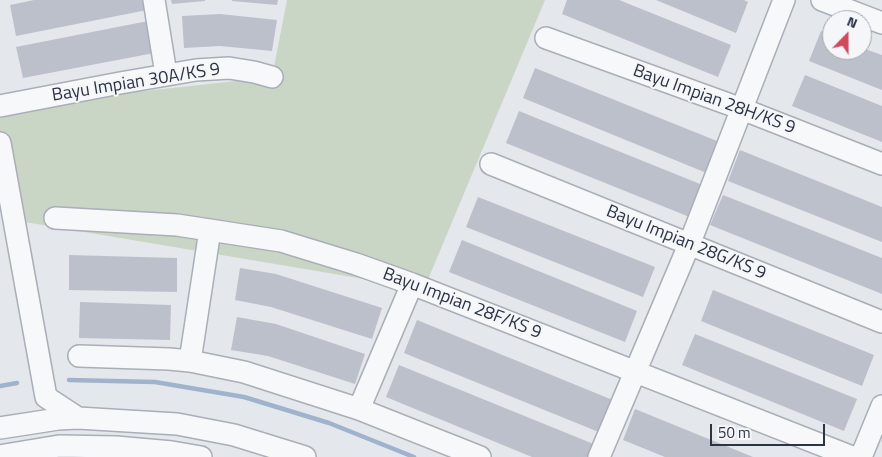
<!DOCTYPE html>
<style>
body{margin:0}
#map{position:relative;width:882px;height:457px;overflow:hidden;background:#e4e7ec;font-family:"Titillium Web",sans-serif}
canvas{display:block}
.north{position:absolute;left:822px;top:10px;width:50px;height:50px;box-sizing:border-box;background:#f4f6f9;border:1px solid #a4a8b1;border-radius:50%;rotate:22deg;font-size:14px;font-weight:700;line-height:20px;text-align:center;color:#2b3445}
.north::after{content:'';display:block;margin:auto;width:18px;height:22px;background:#d1495b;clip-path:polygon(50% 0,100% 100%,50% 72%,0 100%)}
.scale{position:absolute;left:710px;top:424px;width:115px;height:22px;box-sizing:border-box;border:2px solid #2b3445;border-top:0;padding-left:6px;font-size:15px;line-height:18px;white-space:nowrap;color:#2b3445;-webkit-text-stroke:4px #f4f6f9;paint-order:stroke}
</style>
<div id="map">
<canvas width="882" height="457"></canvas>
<div class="north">N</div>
<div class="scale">50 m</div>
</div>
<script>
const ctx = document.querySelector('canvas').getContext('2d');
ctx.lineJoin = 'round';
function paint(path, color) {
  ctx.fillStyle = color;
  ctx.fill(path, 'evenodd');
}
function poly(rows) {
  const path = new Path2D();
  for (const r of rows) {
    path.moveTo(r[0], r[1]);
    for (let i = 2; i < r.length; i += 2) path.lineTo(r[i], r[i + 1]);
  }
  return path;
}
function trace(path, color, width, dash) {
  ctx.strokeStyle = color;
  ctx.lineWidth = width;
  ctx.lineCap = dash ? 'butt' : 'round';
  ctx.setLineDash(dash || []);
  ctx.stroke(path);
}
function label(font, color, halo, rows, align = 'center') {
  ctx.font = font + ' "Titillium Web",sans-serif';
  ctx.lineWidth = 4;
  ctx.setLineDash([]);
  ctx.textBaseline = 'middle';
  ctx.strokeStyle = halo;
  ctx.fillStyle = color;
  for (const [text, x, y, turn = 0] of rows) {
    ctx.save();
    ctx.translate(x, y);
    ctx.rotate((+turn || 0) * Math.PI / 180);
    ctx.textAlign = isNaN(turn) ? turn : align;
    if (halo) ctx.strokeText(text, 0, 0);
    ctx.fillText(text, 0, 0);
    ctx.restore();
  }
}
paint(poly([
 [287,0,545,0,424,289,13,220,0,143,0,107,272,77]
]), '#c9d6c5');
trace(poly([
 [69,380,155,382,244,397,329,423,414,457],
 [0,386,17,383]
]), '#9fb4cc', 4.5);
paint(poly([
 [34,0,145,0,147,10,16,36,10,5],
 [171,0,205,0,205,1,172,4],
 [232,0,278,0,277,5,232,1],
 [567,0,619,0,731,45,718,77,562,14],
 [656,0,744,0,748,2,736,33],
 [220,14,277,20,272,51,220,46,184,48,182,16],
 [148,21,154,53,23,78,16,47],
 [821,31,832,35,832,50,862,50,862,48,882,55,882,90,809,61],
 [535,68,722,143,709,174,523,98],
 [805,75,882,106,882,142,792,106],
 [519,111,705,186,692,218,506,143],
 [740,150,882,207,882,242,728,181],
 [723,195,882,258,882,294,710,225],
 [478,197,655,267,643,297,466,227],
 [462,240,637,311,625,342,449,272],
 [69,255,177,258,177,292,69,290],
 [240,268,276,274,382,308,372,339,271,307,235,300],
 [713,290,874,355,862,386,701,321],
 [80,302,171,305,170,340,79,338],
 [237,317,276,324,365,354,355,384,268,356,231,350],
 [417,320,620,403,606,435,404,353],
 [695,334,857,399,844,431,682,365],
 [399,365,601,447,597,457,532,457,386,397],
 [635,409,753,457,665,457,623,440]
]), '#bbc0ca');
const minor = poly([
 [154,0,166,74],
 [822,0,882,23],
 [546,38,742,109,882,164],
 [0,106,120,83,196,70,229,68,254,72,272,77],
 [0,143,46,397,78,418],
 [491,164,882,322],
 [55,218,177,225,281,241,356,264,412,284,852,457],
 [79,356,169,359,190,361,244,372,359,409,480,457],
 [190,361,210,230],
 [359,409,412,284],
 [0,428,58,419,78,418,177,424,234,435,305,457],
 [0,456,59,446,116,447,172,452,201,457],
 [599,457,689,245,784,0],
 [861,457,882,406]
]);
trace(minor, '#a9aeb7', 24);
trace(minor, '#f7f8fa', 21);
label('18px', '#2b3445', '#f4f6f9', [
 ["Bayu Impian 30A/KS 9",136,83,-9],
 ["Bayu Impian 28H/KS 9",714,100,20],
 ["Bayu Impian 28G/KS 9",686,243,22],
 ["Bayu Impian 28F/KS 9",462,304,21]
]);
</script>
